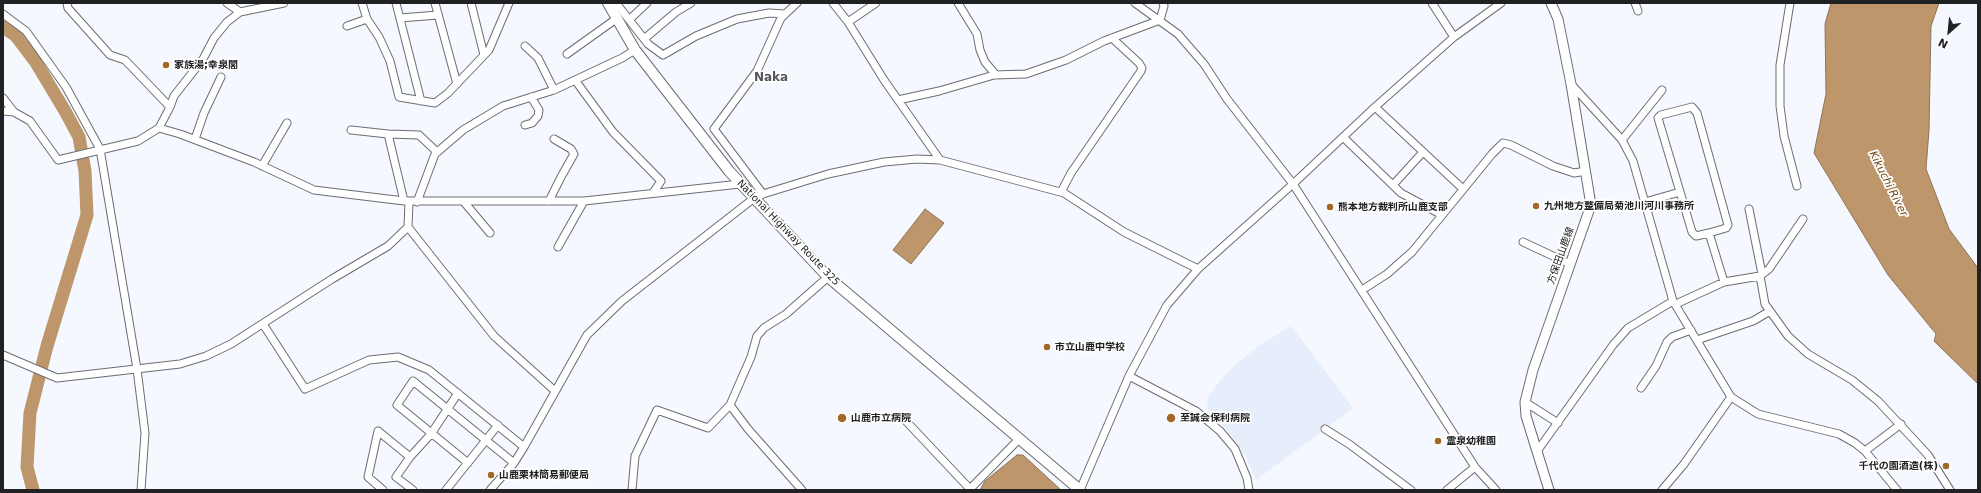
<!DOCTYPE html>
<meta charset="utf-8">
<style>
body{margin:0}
#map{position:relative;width:1981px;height:493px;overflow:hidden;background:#f5f8fe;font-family:"DejaVu Sans",sans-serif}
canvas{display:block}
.frame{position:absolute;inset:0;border:4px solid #202123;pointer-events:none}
.north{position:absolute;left:1929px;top:12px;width:40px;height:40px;-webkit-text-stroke:3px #fff;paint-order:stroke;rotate:207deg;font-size:11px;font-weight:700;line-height:16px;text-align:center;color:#202123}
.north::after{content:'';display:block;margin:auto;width:14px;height:18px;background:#202123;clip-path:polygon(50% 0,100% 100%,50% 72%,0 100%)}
</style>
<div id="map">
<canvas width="1981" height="493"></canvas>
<div class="frame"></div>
<div class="north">N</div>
</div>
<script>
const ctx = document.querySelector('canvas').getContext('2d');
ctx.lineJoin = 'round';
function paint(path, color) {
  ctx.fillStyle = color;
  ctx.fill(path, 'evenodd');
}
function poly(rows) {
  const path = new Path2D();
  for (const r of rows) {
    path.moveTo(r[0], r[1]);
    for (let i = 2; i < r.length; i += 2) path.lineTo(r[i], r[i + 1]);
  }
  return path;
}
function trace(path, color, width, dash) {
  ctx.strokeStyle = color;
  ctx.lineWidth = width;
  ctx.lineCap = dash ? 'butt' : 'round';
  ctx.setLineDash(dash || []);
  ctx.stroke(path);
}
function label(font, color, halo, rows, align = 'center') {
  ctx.font = font + ' "DejaVu Sans","Noto Sans JP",sans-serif';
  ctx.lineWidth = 3.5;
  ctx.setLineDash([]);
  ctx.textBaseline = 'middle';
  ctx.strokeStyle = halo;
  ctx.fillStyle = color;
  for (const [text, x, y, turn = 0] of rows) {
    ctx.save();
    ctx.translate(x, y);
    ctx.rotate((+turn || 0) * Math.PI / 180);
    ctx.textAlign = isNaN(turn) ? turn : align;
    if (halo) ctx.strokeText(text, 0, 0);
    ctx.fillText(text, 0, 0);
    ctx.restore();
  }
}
paint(poly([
 [1291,326,1353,408,1256,480,1246,456,1228,431,1208,409,1207,398,1228,371,1257,347]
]), '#e7eefb');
const water = poly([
 [1831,3,1939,3,1931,26,1929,130,1926,169,1949,229,1978,268,1978,384,1934,341,1936,334,1888,275,1814,153,1826,94,1825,24,1831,3],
 [925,209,944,223,911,264,893,250,925,209],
 [1017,455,1023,455,1061,490,980,490,985,481,1017,455]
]);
paint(water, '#be966b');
trace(water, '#8f7355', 1);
trace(poly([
 [3,27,16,36,35,61,65,111,79,137,85,171,87,215,47,346,30,413,27,467,33,490]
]), '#be966b', 13);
const minor = poly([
 [67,3,68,8,110,55,125,60,170,107],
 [227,3,240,12],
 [362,3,367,19,379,37,390,61,399,97,435,103,448,93,489,50,509,3],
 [396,3,421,101],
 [435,3,457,84],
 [471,3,484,55],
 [616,3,648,44,663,55,696,36,737,19,769,13,785,14],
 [833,3,848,22,884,80,940,160],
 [958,3,977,34,980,50,985,62,996,75],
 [1135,3,1178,34,1204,64,1227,99,1293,184,1475,467,1496,490],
 [1432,3,1454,37],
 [1635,3,1638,11],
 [1790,3,1780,65,1780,106,1784,136,1797,186],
 [3,14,26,31,66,87,100,149,137,369,145,433,141,490],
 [400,18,438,15],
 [630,19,647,3],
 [848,22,876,3],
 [347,26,367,19],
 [644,39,676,12,691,3],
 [525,46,538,58,554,90],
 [567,54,616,19],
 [575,80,613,132,661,181,653,193],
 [1571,84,1622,140,1633,161,1673,301,1731,397,1758,414,1839,434,1855,443,1865,451,1897,490],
 [3,98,14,112],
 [898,100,939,91,994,75,1026,74,1066,60,1104,41,1160,20,1164,6,1163,3],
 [1375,107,1463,189],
 [3,111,14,112,30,121,58,160,138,141,159,128,170,107,174,96,203,59,214,38,227,22,240,12,284,3],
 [525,125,532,123,538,116,539,110,531,97],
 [159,128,180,134,254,162,314,190,404,201,584,201,740,184],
 [351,130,388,134],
 [1343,137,1401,193,1442,215],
 [195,139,204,113,221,77],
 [1622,140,1662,90],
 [262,166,287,123],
 [1393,185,1423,152],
 [1061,192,1071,173,1141,71,1142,68,1139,63,1112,38],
 [763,194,714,129,757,71,781,18,797,3],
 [404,201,388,134,419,135,437,152],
 [549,201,561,177,574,154,571,149,554,139],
 [417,202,435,154,463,130,503,106,554,90,622,58,635,50],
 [464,202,490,233],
 [1645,202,1680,192],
 [1749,209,1762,274],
 [408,227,494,336,555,391],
 [1709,233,1726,228,1728,225,1697,113,1692,107,1661,115,1658,118,1692,232,1696,236,1709,233,1724,282],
 [1523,242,1570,264],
 [558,247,584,201],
 [1760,276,1765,304,1788,336,1808,354,1852,380,1878,401,1928,455,1950,490],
 [1362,290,1387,274,1412,252,1492,154,1503,143,1511,145,1553,166,1574,173,1586,171],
 [1676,304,1724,282,1760,276,1769,269,1803,219],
 [263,324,305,389,369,360,398,357,429,370,524,447],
 [1697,340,1753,321,1770,311],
 [3,355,57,378,180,364,206,356,231,344,332,279,388,246,408,227,409,202],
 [1129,376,1196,411,1220,431,1235,449,1247,478,1249,490],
 [1641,388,1656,366,1667,342,1672,337,1691,330],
 [1525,402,1558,423],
 [905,420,970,489],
 [1325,429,1349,444,1411,490],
 [1538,450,1613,345,1628,328,1673,301],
 [1865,451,1901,424],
 [468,463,397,405,413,381,514,463],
 [383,490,368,477,378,431,410,457],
 [413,490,396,477,410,457,431,434,458,393],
 [446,490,498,425],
 [490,490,514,463,524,447,587,335,622,301,753,199,763,194,828,174,884,162,917,159,940,160,1064,193,1124,232,1198,269],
 [632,490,635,456,657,410,708,428,730,405],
 [802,490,748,429,730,405,751,357,757,336,764,328,786,314,828,277],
 [969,490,1020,438],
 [1080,490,1129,376,1167,305,1198,269,1293,184,1375,107,1454,37,1501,3],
 [1447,490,1475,467],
 [1662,490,1684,464,1731,397]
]);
const major = poly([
 [1549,490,1526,416,1525,402,1533,370,1591,205,1571,84,1558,19,1551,3]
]);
const highway = poly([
 [608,3,635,50,729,171,828,277,1080,490]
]);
trace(minor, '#6b6d73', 9);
trace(major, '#6b6d73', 11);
trace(highway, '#6b6d73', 12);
trace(minor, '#fff', 7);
trace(major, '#fff', 9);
trace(highway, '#fff', 10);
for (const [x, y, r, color] of [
 [166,65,4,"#a16925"],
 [1536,206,4,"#a16925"],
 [1330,207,4,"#a16925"],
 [1047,347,4,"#a16925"],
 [842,418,5,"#a16925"],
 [1171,418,5,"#a16925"],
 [1438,441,4,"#a16925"],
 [1946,466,4,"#a16925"],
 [491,475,4,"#a16925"]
]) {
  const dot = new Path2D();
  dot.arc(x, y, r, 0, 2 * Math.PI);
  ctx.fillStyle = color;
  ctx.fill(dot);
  trace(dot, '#fff', 1.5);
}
label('bold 10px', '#202123', '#fff', [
 ["家族湯;幸泉閣",174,65],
 ["九州地方整備局菊池川河川事務所",1544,206],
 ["熊本地方裁判所山鹿支部",1338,207],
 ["市立山鹿中学校",1055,347],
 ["山鹿市立病院",851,418],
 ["至誠会保利病院",1180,418],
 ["霊泉幼稚園",1446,441],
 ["千代の園酒造(株)",1938,466,"right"],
 ["山鹿栗林簡易郵便局",499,475]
], 'left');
label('10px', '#202123', '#fff', [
 ["National Highway Route 325",788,233,46],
 ["方保田山鹿線",1561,256,-70]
]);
label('italic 11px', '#714917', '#fff', [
 ["Kikuchi River",1888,184,63]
]);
label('bold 12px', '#53555a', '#fff', [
 ["Naka",771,78]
]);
</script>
